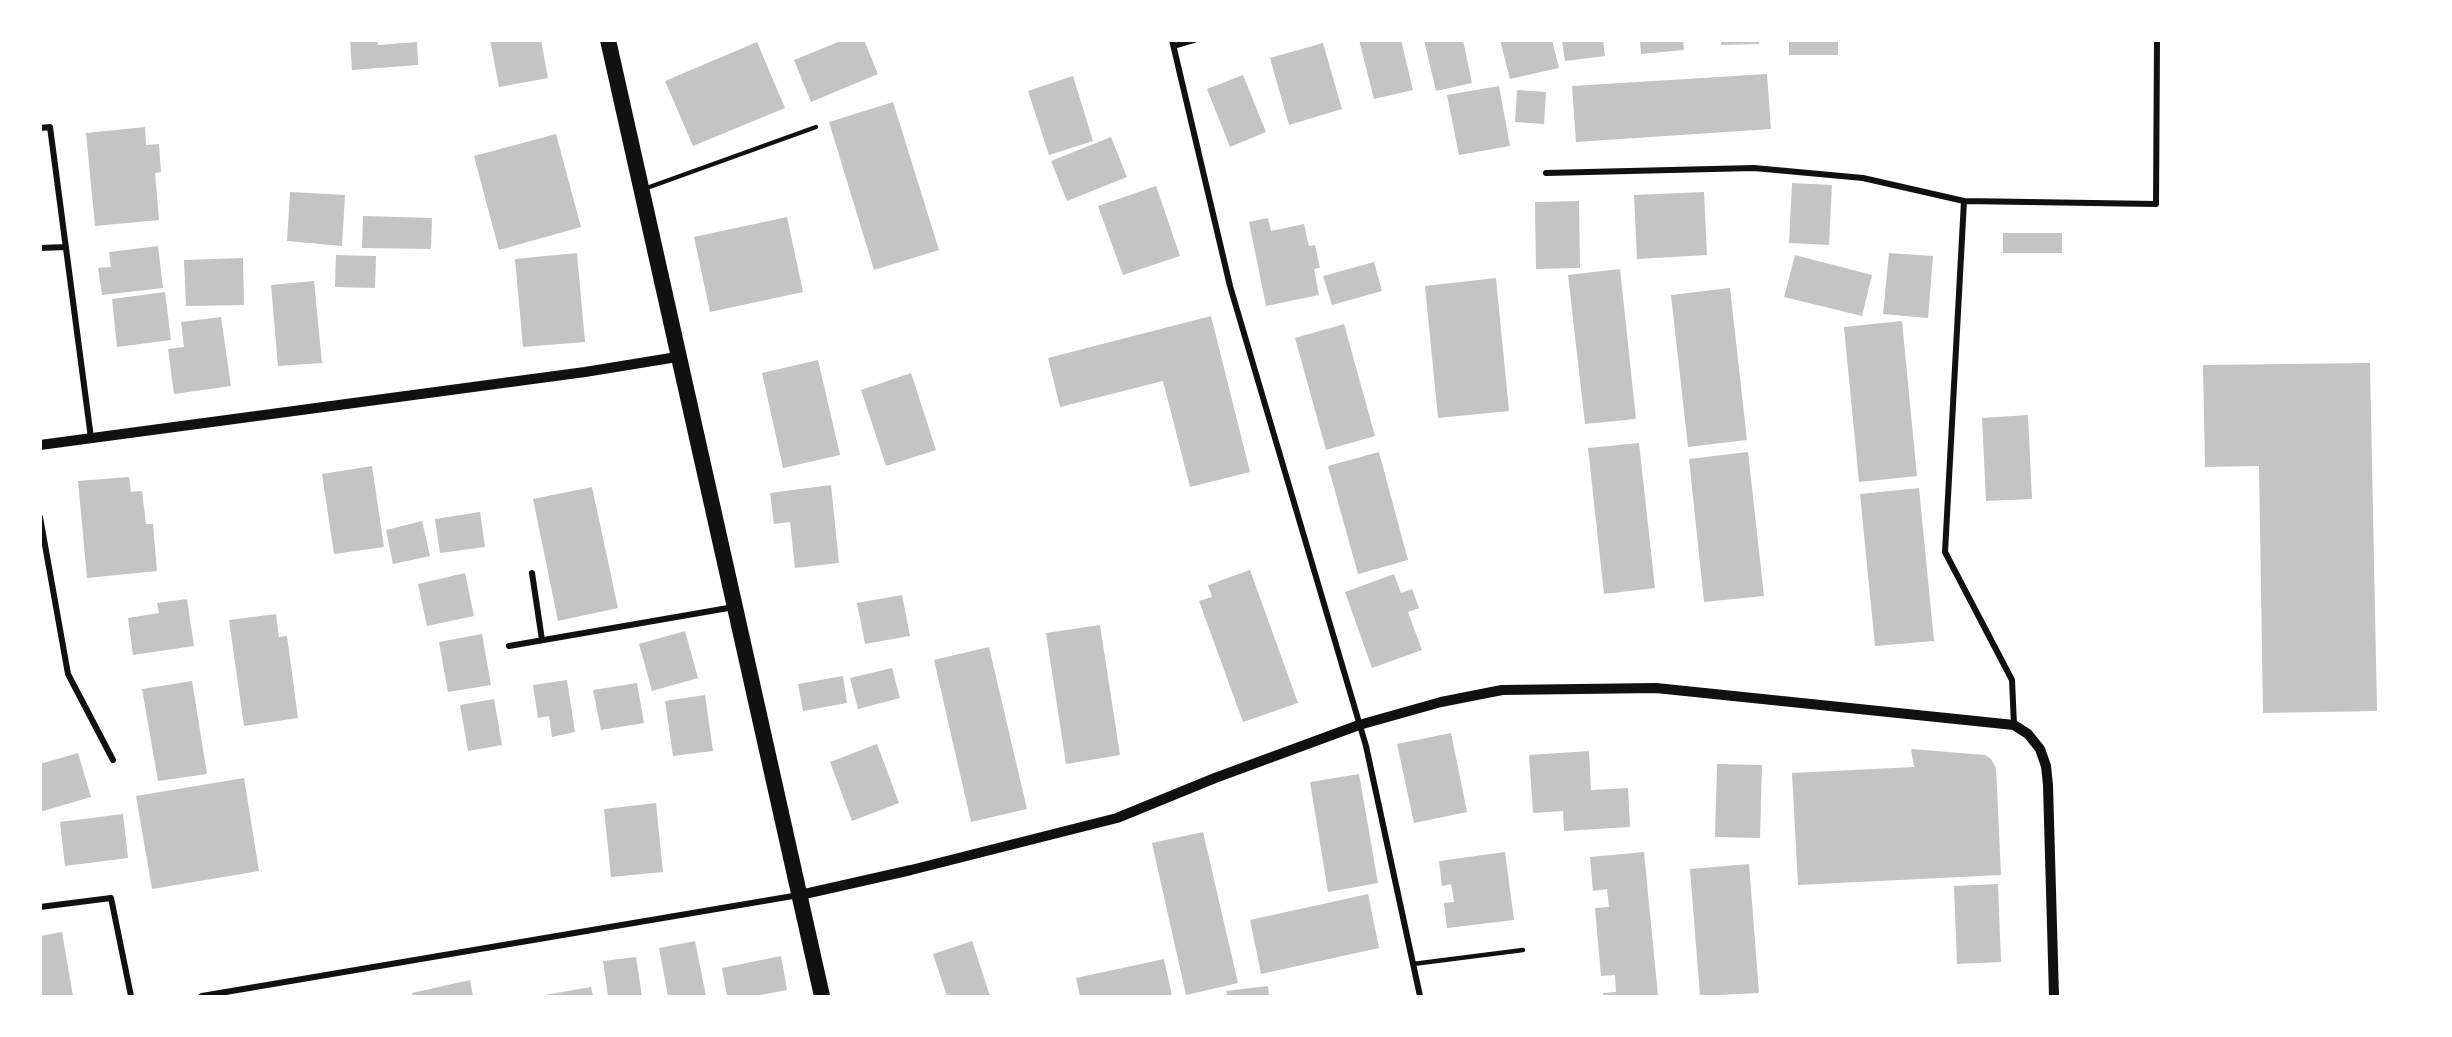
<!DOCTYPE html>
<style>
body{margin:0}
#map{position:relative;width:2452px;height:1037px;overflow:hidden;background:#fff;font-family:Lato,sans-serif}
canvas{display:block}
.frame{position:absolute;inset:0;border:42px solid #fff;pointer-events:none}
</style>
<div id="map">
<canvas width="2452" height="1037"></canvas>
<div class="frame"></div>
</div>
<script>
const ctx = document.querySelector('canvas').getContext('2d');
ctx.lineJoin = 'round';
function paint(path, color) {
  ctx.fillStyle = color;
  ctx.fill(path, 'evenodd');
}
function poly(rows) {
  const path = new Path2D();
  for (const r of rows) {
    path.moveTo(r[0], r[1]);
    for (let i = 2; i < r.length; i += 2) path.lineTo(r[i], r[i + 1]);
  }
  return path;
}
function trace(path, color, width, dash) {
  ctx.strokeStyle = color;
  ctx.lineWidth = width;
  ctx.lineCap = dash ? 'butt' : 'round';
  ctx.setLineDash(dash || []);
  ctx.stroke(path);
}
paint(poly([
 [350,40,377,40,378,45,417,42,418,65,352,70],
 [490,40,541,40,548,78,499,87],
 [843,40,864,40,878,74,811,102,794,60],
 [1359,40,1401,40,1413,90,1374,99],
 [1424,40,1463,40,1472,83,1436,91],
 [1500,40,1552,40,1559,68,1510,79],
 [1562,40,1603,40,1605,56,1565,61],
 [1640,40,1683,40,1684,50,1641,54],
 [1721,40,1759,40,1759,44,1721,45],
 [1789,40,1838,40,1838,55,1789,55],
 [757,42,785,108,693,146,665,81],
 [1323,43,1342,109,1289,125,1270,58],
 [1767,74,1771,129,1576,142,1572,86],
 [1243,75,1266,132,1230,147,1207,89],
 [1073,76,1093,141,1049,155,1028,91],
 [1499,86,1510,146,1459,155,1447,95],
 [1517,90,1546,92,1544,124,1515,122],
 [893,102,939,250,874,270,829,122],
 [145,127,146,145,159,144,161,172,155,173,159,220,95,226,86,133],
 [556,134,581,227,499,250,474,156],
 [1111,137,1127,177,1067,201,1051,161],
 [1792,183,1832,185,1829,245,1789,243],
 [1156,186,1180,256,1123,275,1098,206],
 [290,192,345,195,342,246,287,241],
 [1704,192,1707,255,1637,259,1634,195],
 [1579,201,1580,268,1536,269,1535,202],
 [363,216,432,218,431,249,362,248],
 [787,217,803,292,710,312,694,237],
 [1268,218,1271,231,1304,224,1309,246,1315,245,1320,268,1314,269,1319,295,1266,306,1249,222],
 [2003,233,2062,233,2062,253,2003,253],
 [158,246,163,288,102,295,98,268,111,267,109,252],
 [577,253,585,342,523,347,515,259],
 [1889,253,1933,256,1928,318,1883,314],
 [336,255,376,256,375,288,335,287],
 [1795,255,1872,275,1862,316,1784,297],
 [243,258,244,305,186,306,184,260],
 [1374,262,1382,291,1332,305,1323,276],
 [1620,269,1636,419,1585,424,1568,275],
 [1496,278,1509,411,1438,418,1425,286],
 [314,281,322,363,278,366,271,285],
 [1730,288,1747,440,1688,447,1671,295],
 [165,292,171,340,117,347,112,299],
 [1211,316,1250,472,1190,487,1163,381,1060,407,1048,358],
 [221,317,231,386,174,394,168,349,184,347,181,322],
 [1902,321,1917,476,1859,482,1844,327],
 [1344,324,1375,436,1326,450,1295,338],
 [818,360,840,455,783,468,762,373],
 [2370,363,2377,711,2263,713,2259,466,2205,467,2203,365],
 [911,373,936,450,886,466,861,390],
 [2028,415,2032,499,1986,501,1982,418],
 [1639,443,1655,588,1604,594,1588,448],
 [1379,452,1408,560,1358,574,1328,466],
 [1748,452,1764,596,1704,602,1689,459],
 [372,466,384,547,334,554,322,474],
 [129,477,131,492,142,491,146,524,153,524,157,571,87,578,78,481],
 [831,485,839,563,795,568,790,522,774,524,770,493],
 [592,487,618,608,558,621,533,499],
 [1919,488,1934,641,1875,646,1860,494],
 [480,512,485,547,440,553,435,519],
 [422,521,430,556,393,564,386,530],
 [1250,570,1298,703,1243,722,1199,601,1212,597,1208,585],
 [465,573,474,616,427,626,418,584],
 [1394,574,1401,593,1412,589,1419,608,1408,612,1422,650,1372,668,1345,592],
 [902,595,910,636,865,644,857,603],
 [187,599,194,646,133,655,128,618,159,613,157,603],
 [276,614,279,637,287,636,298,718,244,726,229,620],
 [1100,625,1120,755,1066,764,1046,633],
 [685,631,698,678,652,691,639,644],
 [482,634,491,685,448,692,439,642],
 [989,647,1027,809,971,822,934,660],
 [892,668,900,698,858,709,850,678],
 [843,676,847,703,803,711,798,684],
 [567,680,575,732,552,737,549,716,538,718,533,685],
 [192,681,207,774,158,781,142,689],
 [637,683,644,723,601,730,593,690],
 [705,695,713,751,673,756,665,701],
 [494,699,502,745,468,751,460,705],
 [1451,733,1467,812,1414,823,1397,744],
 [877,744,899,803,852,821,830,762],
 [1911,749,1985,755,1991,759,1996,768,2001,875,1798,885,1792,773,1914,767],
 [1589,751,1591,790,1628,788,1630,827,1564,831,1563,811,1533,813,1529,755],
 [78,753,91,797,40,812,40,764],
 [1717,764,1762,765,1760,838,1715,837],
 [1359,774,1378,883,1328,892,1310,782],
 [244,778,259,871,152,889,136,796],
 [656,803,663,872,611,877,604,809],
 [123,814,128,858,65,866,60,822],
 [1203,832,1238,983,1186,995,1152,843],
 [1505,852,1514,920,1447,928,1444,903,1454,902,1451,884,1442,886,1439,861],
 [1644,852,1658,996,1603,996,1603,993,1616,992,1615,975,1601,976,1595,908,1609,907,1607,889,1593,891,1590,857],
 [1749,864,1759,993,1700,996,1690,869],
 [1998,884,2001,962,1957,964,1954,886],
 [1368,894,1379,948,1261,974,1250,920],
 [62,932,73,996,40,996,40,936],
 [695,941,706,996,668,996,659,948],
 [972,941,990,996,947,996,933,954],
 [781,956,787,990,755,996,727,996,722,968],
 [636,957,642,996,608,996,603,961],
 [1164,959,1172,996,1080,996,1076,978],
 [470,980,473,996,413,996,412,993],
 [1268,986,1269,996,1227,996,1226,991],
 [591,987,593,996,545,996,545,995]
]), '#c4c4c4');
trace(poly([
 [644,189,816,127],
 [1413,964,1523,950]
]), '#111', 4.5);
trace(poly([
 [1172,40,1230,286,1366,746,1420,996],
 [1174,46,1194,40],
 [40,128,50,127,91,438],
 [1546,173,1754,168,1863,178,1964,201],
 [40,248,66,247],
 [40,517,68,674,113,760],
 [532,573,542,640],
 [509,646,734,607],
 [2014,725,2012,680,1945,552,1964,201,2156,204,2157,40],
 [40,907,111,898,131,996],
 [202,996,799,895]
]), '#111', 6);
trace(poly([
 [40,445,585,372,677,357],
 [800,895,911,870,1117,818,1215,778,1359,725,1441,702,1502,690,1656,688,2014,725,2028,734,2040,749,2046,766,2048,785,2054,996]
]), '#111', 10);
trace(poly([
 [608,40,822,996]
]), '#111', 16);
</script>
